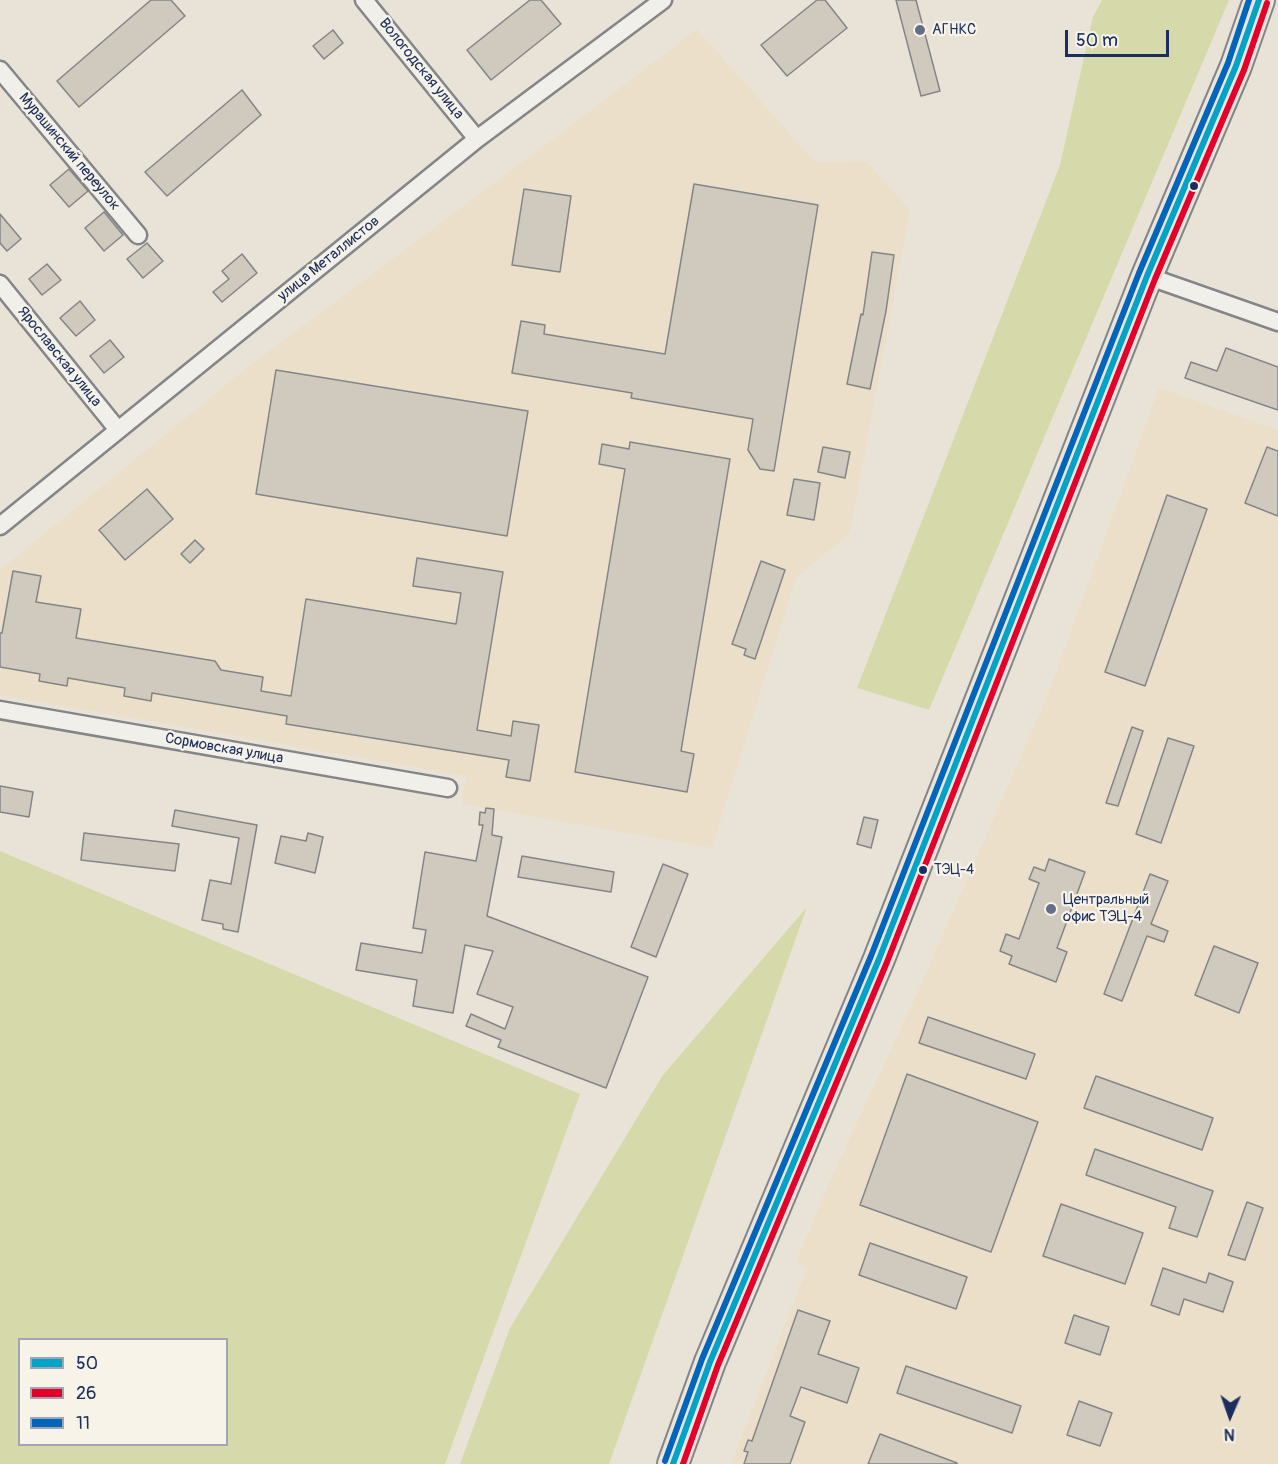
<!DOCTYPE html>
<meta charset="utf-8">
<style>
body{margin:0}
#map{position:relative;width:1278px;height:1464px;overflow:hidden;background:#e9e3d7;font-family:Pangolin,sans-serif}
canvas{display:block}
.legend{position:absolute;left:18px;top:1338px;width:210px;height:108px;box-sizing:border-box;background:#f7f3e8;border:2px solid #9fa5b1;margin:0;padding:8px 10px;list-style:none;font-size:18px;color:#1b2f5e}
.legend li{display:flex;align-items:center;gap:12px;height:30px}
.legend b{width:30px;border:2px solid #9fa5b1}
.north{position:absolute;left:1200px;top:1386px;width:60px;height:60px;-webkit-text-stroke:4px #f7f3e8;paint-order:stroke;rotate:182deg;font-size:16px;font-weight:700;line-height:24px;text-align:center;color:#1b2f5e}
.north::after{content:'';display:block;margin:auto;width:21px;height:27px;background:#1b2f5e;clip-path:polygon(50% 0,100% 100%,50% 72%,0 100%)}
.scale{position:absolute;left:1065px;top:30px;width:104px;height:27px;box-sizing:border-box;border:3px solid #1b2f5e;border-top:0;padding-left:8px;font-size:18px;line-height:21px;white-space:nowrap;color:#1b2f5e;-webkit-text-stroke:4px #f7f3e8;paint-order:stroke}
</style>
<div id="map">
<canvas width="1278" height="1464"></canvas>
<ul class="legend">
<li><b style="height:8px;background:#01a3c8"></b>50</li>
<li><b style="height:8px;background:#e4002b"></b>26</li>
<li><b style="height:8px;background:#0065bd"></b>11</li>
</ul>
<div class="north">N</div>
<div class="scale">50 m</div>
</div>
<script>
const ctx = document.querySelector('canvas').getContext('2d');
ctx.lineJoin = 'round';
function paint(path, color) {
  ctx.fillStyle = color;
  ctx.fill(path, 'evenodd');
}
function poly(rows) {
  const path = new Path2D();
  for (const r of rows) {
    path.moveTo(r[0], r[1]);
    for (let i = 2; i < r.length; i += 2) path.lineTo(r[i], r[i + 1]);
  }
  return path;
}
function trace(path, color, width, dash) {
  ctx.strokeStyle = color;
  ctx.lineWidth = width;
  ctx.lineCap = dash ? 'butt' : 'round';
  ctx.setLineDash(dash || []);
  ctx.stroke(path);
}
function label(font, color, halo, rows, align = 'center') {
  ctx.font = font + ' Pangolin,sans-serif';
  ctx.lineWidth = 4.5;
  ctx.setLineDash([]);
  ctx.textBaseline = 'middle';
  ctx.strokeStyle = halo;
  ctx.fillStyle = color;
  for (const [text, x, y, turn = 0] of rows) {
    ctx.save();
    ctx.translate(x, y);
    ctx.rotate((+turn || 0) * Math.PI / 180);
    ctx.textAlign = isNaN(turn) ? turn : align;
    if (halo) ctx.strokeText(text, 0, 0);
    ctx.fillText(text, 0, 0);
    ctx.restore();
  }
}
paint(poly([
 [697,29,815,162,866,161,910,210,850,533,796,578,712,848,462,804,466,776,0,695,0,570,249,366,556,137],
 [1159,388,1278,430,1278,1464,731,1464,807,1268,796,1262,831,1178,915,998,1048,694]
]), '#ebdfc9');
paint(poly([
 [1102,0,1229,0,929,710,857,688,1060,165,1093,17],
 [0,851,580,1094,445,1464,0,1464],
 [20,1340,226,1340,226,1444,20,1444],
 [807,907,609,1464,460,1464,510,1328,663,1075]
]), '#d6daab');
const building = poly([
 [151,0,171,0,185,16,79,107,57,81,151,0],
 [530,0,541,0,561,24,491,80,467,50,530,0],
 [817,0,825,0,847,28,787,76,761,45,817,0],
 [896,0,916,0,940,91,921,96,896,0],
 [333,30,343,43,324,59,313,46,333,30],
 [242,90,261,115,167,196,145,172,242,90],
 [69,169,88,191,69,207,50,185,69,169],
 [694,184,818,205,774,471,760,469,748,450,753,419,631,398,632,393,512,373,521,321,545,325,544,334,665,354,694,184],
 [524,189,571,196,560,272,512,265,524,189],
 [104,212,123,235,104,251,85,228,104,212],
 [0,214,21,239,7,251,0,243,0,214],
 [147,243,163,261,143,278,127,259,147,243],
 [872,252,894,255,886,311,870,389,847,384,861,314,863,315,872,252],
 [242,254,257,273,222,302,213,292,229,279,222,271,242,254],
 [47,264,61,280,42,295,29,279,47,264],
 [80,301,95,320,76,336,60,318,80,301],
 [110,340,124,357,104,373,90,356,110,340],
 [1226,348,1278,367,1278,410,1185,378,1191,362,1217,371,1226,348],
 [276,370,528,411,507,536,256,494,276,370],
 [630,442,730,459,681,751,694,754,687,792,575,772,625,469,599,464,602,444,629,449,630,442],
 [823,447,850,452,845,478,818,472,823,447],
 [1267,447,1278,451,1278,516,1245,503,1267,447],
 [794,479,820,483,814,520,787,515,794,479],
 [147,489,173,519,125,560,99,530,147,489],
 [1167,495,1207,509,1145,686,1105,672,1167,495],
 [195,540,204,549,190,563,181,554,195,540],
 [417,558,503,572,477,730,511,736,513,721,539,725,530,781,506,777,509,760,286,724,287,716,152,693,151,701,124,696,125,688,68,678,67,686,39,681,40,674,0,667,0,633,2,633,13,571,41,576,36,602,81,609,76,638,215,661,221,670,263,677,261,691,291,696,306,599,456,624,461,593,413,586,417,558],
 [761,561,785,570,755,659,744,655,746,649,732,644,761,561],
 [1132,727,1143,731,1118,806,1106,803,1132,727],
 [1168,738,1194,746,1161,843,1136,834,1168,738],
 [0,786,33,792,29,817,0,812,0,786],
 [486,808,494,809,492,835,502,837,487,916,648,977,606,1088,498,1047,501,1040,466,1026,471,1014,505,1029,513,1007,477,994,493,951,465,945,453,1013,413,1006,417,980,356,970,361,943,422,953,426,930,413,928,425,852,476,861,483,825,479,825,480,812,485,813,486,808],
 [175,810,257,825,238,932,223,929,223,924,202,920,210,880,231,884,239,838,172,826,175,810],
 [864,817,878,820,871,848,857,844,864,817],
 [84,833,179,844,175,871,81,860,84,833],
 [308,833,323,837,315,873,275,863,281,836,306,841,308,833],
 [522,856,614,872,611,892,518,877,522,856],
 [1049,859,1085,872,1057,948,1067,952,1056,982,1009,964,1012,956,1000,951,1006,934,1019,939,1039,883,1029,879,1034,867,1045,871,1049,859],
 [663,864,688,874,656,957,631,947,663,864],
 [1150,874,1168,881,1151,924,1168,931,1164,942,1147,936,1122,1001,1104,994,1150,874],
 [1214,946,1258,963,1239,1013,1195,995,1214,946],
 [928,1017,1035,1054,1026,1079,919,1043,928,1017],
 [907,1074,1038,1122,991,1252,860,1205,907,1074],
 [1096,1076,1213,1118,1202,1150,1084,1108,1096,1076],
 [1095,1149,1213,1191,1197,1237,1169,1228,1176,1207,1086,1175,1095,1149],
 [1247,1202,1263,1208,1245,1260,1228,1255,1247,1202],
 [1061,1204,1143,1233,1125,1284,1043,1256,1061,1204],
 [870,1243,967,1277,956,1309,859,1275,870,1243],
 [1163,1268,1206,1283,1209,1273,1233,1282,1223,1312,1184,1299,1179,1315,1151,1305,1163,1268],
 [798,1310,830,1321,818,1354,859,1368,847,1403,801,1387,790,1416,805,1422,790,1464,744,1464,748,1452,744,1451,748,1440,752,1441,798,1310],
 [1074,1315,1109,1327,1100,1355,1065,1343,1074,1315],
 [906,1366,1021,1406,1012,1433,897,1393,906,1366],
 [1079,1401,1112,1413,1100,1446,1067,1435,1079,1401],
 [880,1434,957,1463,957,1464,868,1464,880,1434]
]);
paint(building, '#cfcabd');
trace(building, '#848588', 1.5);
const street = poly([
 [364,0,477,139],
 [0,70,138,235],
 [1147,276,1278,322],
 [0,284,118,430],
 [0,526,477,139,663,0],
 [0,710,448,788]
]);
const highway = poly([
 [673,1464,710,1362,879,959,1147,276,1236,66,1259,0]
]);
trace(street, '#848588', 21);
trace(highway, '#848588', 34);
trace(street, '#f1efea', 16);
trace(highway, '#ebe6dc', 30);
trace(poly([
 [673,1464,710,1362,879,959,1147,276,1236,66,1259,0]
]), '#01a3c8', 6);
trace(poly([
 [683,1464,718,1365,887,962,1155,279,1244,70,1267,3]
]), '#e4002b', 6);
trace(poly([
 [665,1461,702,1359,871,956,1139,273,1228,63,1249,0]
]), '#0065bd', 6);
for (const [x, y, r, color] of [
 [920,30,6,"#636e88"],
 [1194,186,5,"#1b2f5e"],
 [923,870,5,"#1b2f5e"],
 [1051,909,6,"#636e88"]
]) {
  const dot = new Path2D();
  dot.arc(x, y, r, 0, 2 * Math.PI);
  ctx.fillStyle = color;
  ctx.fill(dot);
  trace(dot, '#f7f3e8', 2);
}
label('14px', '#1b2f5e', '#f7f3e8', [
 ["ТЭЦ-4",934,870]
], 'left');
label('15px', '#1b2f5e', '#f7f3e8', [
 ["АГНКС",932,30],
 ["Центральный",1063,900],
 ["офис ТЭЦ-4",1063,917]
], 'left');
label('15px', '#1b2f5e', '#f7f3e8', [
 ["Вологодская улица",421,69,51],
 ["Мурашинский переулок",69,152,50],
 ["улица Металлистов",329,259,-39],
 ["Ярославская улица",59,357,51],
 ["Сормовская улица",224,749,10]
]);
</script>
